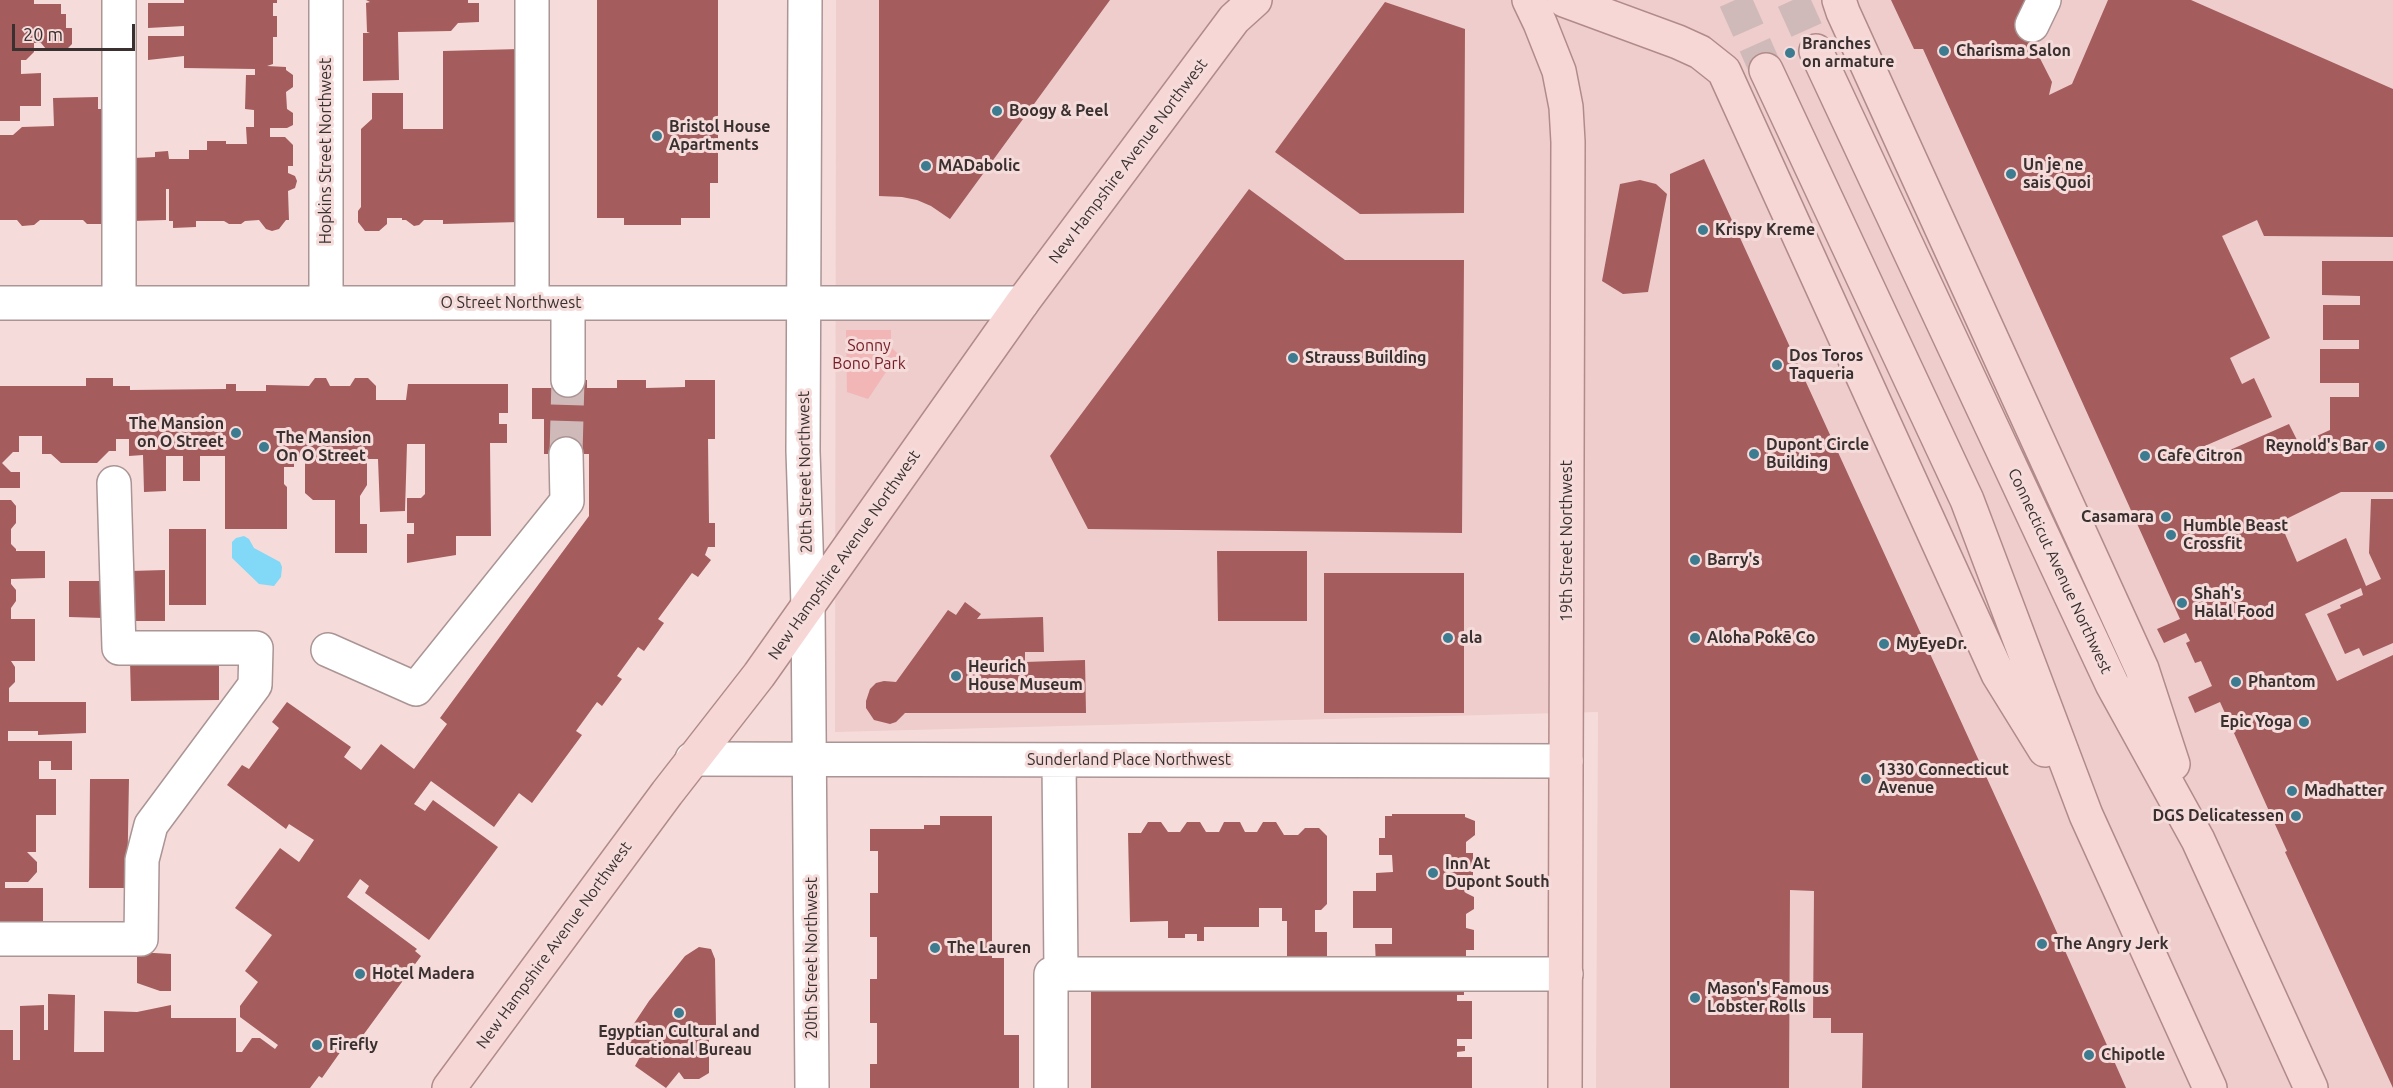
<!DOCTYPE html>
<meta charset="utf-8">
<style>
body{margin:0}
#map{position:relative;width:2393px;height:1088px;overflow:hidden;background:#f5dcdb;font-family:Ubuntu,sans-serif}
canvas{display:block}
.scale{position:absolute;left:12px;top:24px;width:123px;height:27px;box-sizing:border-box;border:3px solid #39302f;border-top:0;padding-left:8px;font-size:18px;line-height:21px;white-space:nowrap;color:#39302f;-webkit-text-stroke:4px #f5dcdb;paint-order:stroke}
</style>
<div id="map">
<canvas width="2393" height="1088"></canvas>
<div class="scale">20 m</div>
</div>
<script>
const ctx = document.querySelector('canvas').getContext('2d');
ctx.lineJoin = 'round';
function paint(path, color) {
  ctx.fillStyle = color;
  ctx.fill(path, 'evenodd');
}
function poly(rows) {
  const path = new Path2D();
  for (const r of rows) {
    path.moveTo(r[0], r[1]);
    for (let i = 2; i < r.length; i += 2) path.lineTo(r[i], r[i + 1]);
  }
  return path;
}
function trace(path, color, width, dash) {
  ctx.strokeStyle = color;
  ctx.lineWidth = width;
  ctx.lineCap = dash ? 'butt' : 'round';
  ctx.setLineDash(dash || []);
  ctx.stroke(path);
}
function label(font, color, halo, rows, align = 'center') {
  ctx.font = font + ' Ubuntu,sans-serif';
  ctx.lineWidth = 6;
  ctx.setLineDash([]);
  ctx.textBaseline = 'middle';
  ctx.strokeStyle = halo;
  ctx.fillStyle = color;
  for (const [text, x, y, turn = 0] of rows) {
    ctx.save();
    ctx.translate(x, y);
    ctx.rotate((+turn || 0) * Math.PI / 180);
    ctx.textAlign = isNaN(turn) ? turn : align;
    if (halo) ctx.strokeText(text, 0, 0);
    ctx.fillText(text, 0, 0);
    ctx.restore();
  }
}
paint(poly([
 [836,0,2393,0,2393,1088,1596,1088,1598,712,835,732]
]), '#eecdcc');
paint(poly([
 [846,330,891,330,891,347,898,354,868,399,847,392]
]), '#f1b6b5');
paint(poly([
 [244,536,249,539,254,548,280,562,282,567,281,577,274,586,259,584,232,558,232,542,236,538]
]), '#81d8f7');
paint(poly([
 [0,0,34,0,34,4,61,4,61,14,66,14,66,28,72,28,72,44,67,49,46,49,41,43,34,43,34,52,26,60,21,60,21,74,41,73,41,106,20,106,20,121,0,121],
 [184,0,277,0,277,3,273,3,273,16,277,16,277,37,273,37,273,64,267,66,286,67,286,70,293,75,293,87,286,92,287,109,293,113,293,125,287,128,270,128,270,137,285,137,293,145,293,166,288,166,288,173,295,176,297,181,295,188,288,191,289,220,286,220,279,229,272,231,266,229,259,220,245,221,241,224,229,224,224,221,196,221,196,227,173,228,173,221,169,221,169,189,166,189,166,220,132,221,133,158,155,157,155,152,168,151,169,159,189,159,189,150,207,150,207,141,226,141,226,144,247,144,246,127,254,127,254,110,245,109,246,75,255,75,255,69,184,68,184,56,148,60,148,36,184,36,184,26,148,28,148,3,184,3],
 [366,0,468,0,468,3,479,3,479,22,458,23,451,31,398,32,399,80,363,81,363,33,370,33,367,32,366,3,370,2],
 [597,0,718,0,718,183,710,183,710,218,681,218,681,225,624,225,624,218,597,218],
 [879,0,1110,0,950,219,931,206,917,200,902,197,879,196],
 [1891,0,2027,0,2019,17,2052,82,2049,95,2072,84,2108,0,2191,0,2393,89,2393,237,2264,236,2257,220,2222,236,2270,338,2230,358,2242,384,2254,378,2272,417,2200,448,2205,461,2289,424,2299,444,2330,430,2330,397,2359,397,2359,383,2320,383,2320,349,2359,349,2359,340,2323,340,2323,305,2360,305,2360,296,2322,295,2322,261,2393,261,2393,492,2341,492,2280,522,2297,562,2346,538,2366,586,2381,579,2369,553,2371,499,2393,499,2393,643,2363,656,2359,648,2345,654,2327,614,2341,608,2340,605,2363,595,2361,588,2305,614,2337,681,2393,655,2393,1088,2285,852,2287,851,2220,702,2195,713,2188,697,2212,686,2201,661,2195,663,2186,643,2190,641,2186,633,2164,643,2157,629,2180,619,1923,49,1914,49],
 [1385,2,1465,29,1464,213,1360,214,1275,152],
 [520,49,520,222,443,224,443,220,424,220,419,225,414,226,406,220,402,220,402,218,387,218,387,224,379,231,365,231,358,222,358,211,361,207,361,129,372,119,372,93,403,93,403,129,443,129,443,51],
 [98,97,98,109,102,109,111,117,107,219,101,224,87,224,83,220,40,220,34,225,22,226,17,220,0,220,0,135,13,135,22,127,54,126,53,98],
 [1704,159,2038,890,2126,1088,1862,1088,1863,1033,1831,1033,1831,1018,1813,1018,1814,891,1790,890,1789,1088,1670,1088,1670,174],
 [1640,180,1656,184,1667,194,1648,292,1623,294,1602,281,1620,184],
 [1249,189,1345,260,1464,260,1462,533,1088,529,1050,456],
 [86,378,113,378,113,386,130,386,130,390,226,389,226,384,236,384,236,391,266,391,266,385,309,386,315,378,326,378,330,386,350,386,355,378,368,378,376,386,376,400,406,400,408,384,508,384,508,413,499,413,499,424,507,424,507,443,490,443,491,536,456,536,456,555,407,563,407,534,414,534,414,523,407,523,407,498,421,498,425,494,425,444,407,444,405,511,380,512,378,459,367,459,367,485,360,496,360,524,367,524,367,553,335,553,335,500,313,500,305,493,305,457,294,457,294,467,284,467,284,484,287,487,287,529,225,529,225,456,200,456,200,481,183,481,183,456,166,456,166,491,144,492,143,455,129,456,129,439,116,439,116,451,109,451,97,463,61,463,51,454,42,454,42,436,19,436,19,452,13,452,2,463,11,472,20,472,20,488,0,488,0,386,86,386],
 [554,380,587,380,587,388,617,388,617,380,646,380,646,388,685,387,685,380,715,380,715,439,708,439,709,523,715,523,715,547,708,547,705,555,711,560,698,577,692,573,658,619,664,623,644,651,638,647,617,676,622,679,602,706,597,702,576,731,582,735,532,803,519,793,494,827,431,781,414,804,425,811,433,800,498,847,429,940,365,893,369,886,360,879,347,897,417,949,415,951,421,956,353,1049,346,1044,322,1078,319,1076,310,1088,0,1088,0,1030,13,1030,13,1060,20,1060,20,1006,44,1005,44,1030,48,1030,48,994,75,995,74,1052,104,1052,104,1011,137,1012,171,1005,171,1018,236,1018,236,1052,242,1052,252,1038,260,1038,275,1049,278,1045,240,1017,240,1006,258,982,245,971,272,935,235,908,280,848,299,862,314,840,289,824,286,829,227,785,242,765,249,769,279,728,272,722,287,702,351,747,344,757,361,770,381,744,414,769,447,724,440,718,589,516,589,454,544,454,544,419,532,419,532,388,554,388],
 [0,500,11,500,16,506,16,523,11,529,11,544,16,549,16,551,45,551,45,578,11,579,11,584,16,590,16,601,11,608,11,619,35,619,35,661,11,661,15,667,15,682,9,688,9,702,86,702,86,733,38,735,38,731,8,731,8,741,72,741,72,770,51,770,51,761,39,761,39,779,56,779,56,815,36,815,36,852,27,852,37,862,37,872,28,882,5,882,5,888,43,888,43,925,0,925],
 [169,529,206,529,206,605,169,605],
 [1217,551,1307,551,1307,621,1218,621],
 [165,570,165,621,130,621,130,571],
 [1324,573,1464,573,1464,713,1324,713],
 [69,581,104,581,103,618,69,617],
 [965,602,981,614,977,619,1043,617,1044,652,1025,652,1025,662,1085,660,1086,713,905,713,896,722,890,724,874,720,866,708,866,701,870,689,876,683,884,681,896,682,948,610,956,615],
 [219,660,219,700,131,701,130,661],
 [90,779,129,779,127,888,89,888],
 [1392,814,1465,814,1465,817,1475,821,1475,835,1466,842,1466,853,1473,853,1473,877,1466,877,1466,893,1474,897,1474,909,1466,914,1466,928,1474,930,1474,950,1466,950,1466,967,1376,966,1375,944,1392,944,1392,928,1353,928,1353,891,1376,891,1376,873,1393,872,1392,855,1379,855,1379,838,1385,838,1385,816,1392,816],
 [940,816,992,816,992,958,1004,958,1004,1035,1019,1035,1019,1088,870,1088,870,1064,877,1064,877,1023,870,1023,870,979,877,979,877,937,870,937,870,893,878,893,878,851,870,851,870,829,924,829,924,825,940,825],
 [1148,822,1161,822,1168,832,1180,832,1187,822,1200,822,1206,832,1219,832,1224,822,1240,822,1245,832,1257,832,1263,822,1276,822,1284,835,1298,835,1305,828,1319,828,1327,836,1327,904,1321,910,1315,910,1315,932,1327,932,1327,965,1287,965,1287,921,1282,921,1282,908,1259,908,1259,927,1204,927,1204,941,1197,941,1197,934,1185,934,1185,938,1168,938,1168,921,1130,922,1128,833,1141,833],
 [699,947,711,949,715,959,716,1025,709,1025,709,1073,699,1079,684,1079,679,1072,666,1088,635,1066,640,1057,626,1046,631,1028,649,1001,685,956],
 [137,952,171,954,171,991,160,991,137,983],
 [1464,989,1464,995,1457,995,1457,1001,1472,1001,1472,1039,1457,1039,1457,1046,1465,1046,1465,1051,1457,1052,1457,1057,1472,1057,1472,1088,1091,1088,1091,990]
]), '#a45c5c');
trace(poly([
 [566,454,568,380]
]), '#cfbab9', 33, [33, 16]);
trace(poly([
 [1735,0,1766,70],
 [1793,0,1816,51]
]), '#cfbab9', 33, [33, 16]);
const minor = poly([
 [119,0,119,303],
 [326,0,326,303],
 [532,0,532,303],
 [805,0,803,451,808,606,812,1088],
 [2032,25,2044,0],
 [0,303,1022,303],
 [568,303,568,380],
 [328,650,416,689,567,501,566,454],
 [692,759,1566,761],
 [1059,760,1061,974],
 [0,939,141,939,142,860,151,825,255,685,256,648,119,648,114,483],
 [1051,1088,1051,974,1566,974]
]);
const major = poly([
 [1529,0,1540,23,1559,71,1566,107,1568,142,1565,1088],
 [1564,0,1678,42,1700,52,1724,71,1998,674,2045,750],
 [1839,0,1843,12,2142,669,2173,764],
 [1816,51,2112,684,2198,840,2311,1088],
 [1766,70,1967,500,2086,815,2210,1088],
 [449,1088,667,793,759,675,1022,303,1234,19,1255,0]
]);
trace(minor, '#ab9494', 36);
trace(major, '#b18b8a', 36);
trace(minor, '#fff', 33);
trace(major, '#f7d7d6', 33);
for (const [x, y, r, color] of [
 [1944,51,6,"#3c7b90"],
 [1790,53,6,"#3c7b90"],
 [997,111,6,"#3c7b90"],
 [657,136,6,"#3c7b90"],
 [926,166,6,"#3c7b90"],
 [2011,174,6,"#3c7b90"],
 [1703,230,6,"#3c7b90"],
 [1293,358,6,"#3c7b90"],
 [1777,365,6,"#3c7b90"],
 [236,433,6,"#3c7b90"],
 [2380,446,6,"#3c7b90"],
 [264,447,6,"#3c7b90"],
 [1754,454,6,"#3c7b90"],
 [2145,456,6,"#3c7b90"],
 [2166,517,6,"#3c7b90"],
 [2171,535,6,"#3c7b90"],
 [1695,560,6,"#3c7b90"],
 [2182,603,6,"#3c7b90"],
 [1448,638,6,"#3c7b90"],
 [1695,638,6,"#3c7b90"],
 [1884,644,6,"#3c7b90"],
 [956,676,6,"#3c7b90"],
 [2236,682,6,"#3c7b90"],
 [2304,722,6,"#3c7b90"],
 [1866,779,6,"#3c7b90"],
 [2292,791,6,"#3c7b90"],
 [2296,816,6,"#3c7b90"],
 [1433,873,6,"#3c7b90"],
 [2042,944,6,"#3c7b90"],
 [935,948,6,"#3c7b90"],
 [360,974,6,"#3c7b90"],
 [1695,998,6,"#3c7b90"],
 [679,1013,6,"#3c7b90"],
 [317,1045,6,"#3c7b90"],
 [2089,1055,6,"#3c7b90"]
]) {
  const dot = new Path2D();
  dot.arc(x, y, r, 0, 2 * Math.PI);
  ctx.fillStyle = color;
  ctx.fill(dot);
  trace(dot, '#f5dcdb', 2);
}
label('bold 16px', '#39302f', '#f5dcdb', [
 ["Branches",1802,44],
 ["on armature",1802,62],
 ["Charisma Salon",1956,51],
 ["Boogy & Peel",1009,111],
 ["Bristol House",669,127],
 ["Apartments",669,145],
 ["Un je ne",2023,165],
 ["sais Quoi",2023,183],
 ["MADabolic",938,166],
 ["Krispy Kreme",1715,230],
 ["Dos Toros",1789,356],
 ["Taqueria",1789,374],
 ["Strauss Building",1305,358],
 ["The Mansion",224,424,"right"],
 ["on O Street",224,442,"right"],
 ["The Mansion",276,438],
 ["On O Street",276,456],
 ["Dupont Circle",1766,445],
 ["Building",1766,463],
 ["Reynold's Bar",2368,446,"right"],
 ["Cafe Citron",2157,456],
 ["Casamara",2154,517,"right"],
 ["Humble Beast",2183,526],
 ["Crossfit",2183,544],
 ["Barry's",1707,560],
 ["Shah's",2194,594],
 ["Halal Food",2194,612],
 ["ala",1460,638],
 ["Aloha Pokē Co",1707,638],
 ["MyEyeDr.",1896,644],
 ["Heurich",968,667],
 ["House Museum",968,685],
 ["Phantom",2248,682],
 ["Epic Yoga",2292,722,"right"],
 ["1330 Connecticut",1878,770],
 ["Avenue",1878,788],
 ["Madhatter",2304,791],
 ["DGS Delicatessen",2284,816,"right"],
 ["Inn At",1445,864],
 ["Dupont South",1445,882],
 ["The Angry Jerk",2054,944],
 ["The Lauren",947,948],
 ["Hotel Madera",372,974],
 ["Mason's Famous",1707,989],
 ["Lobster Rolls",1707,1007],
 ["Egyptian Cultural and",679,1032,"center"],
 ["Educational Bureau",679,1050,"center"],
 ["Firefly",329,1045],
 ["Chipotle",2101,1055]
], 'left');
label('16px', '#39302f', '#f5dcdb', [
 ["Hopkins Street Northwest",326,151,-90],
 ["New Hampshire Avenue Northwest",1128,161,-53],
 ["O Street Northwest",511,303],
 ["20th Street Northwest",805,472,-91],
 ["19th Street Northwest",1567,541,-90],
 ["New Hampshire Avenue Northwest",844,555,-55],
 ["Connecticut Avenue Northwest",2060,571,65],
 ["Sunderland Place Northwest",1129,760],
 ["New Hampshire Avenue Northwest",554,945,-54],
 ["20th Street Northwest",812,958,-90]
]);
label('16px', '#761b24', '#f5dcdb', [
 ["Sonny",869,346],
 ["Bono Park",869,364]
]);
</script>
